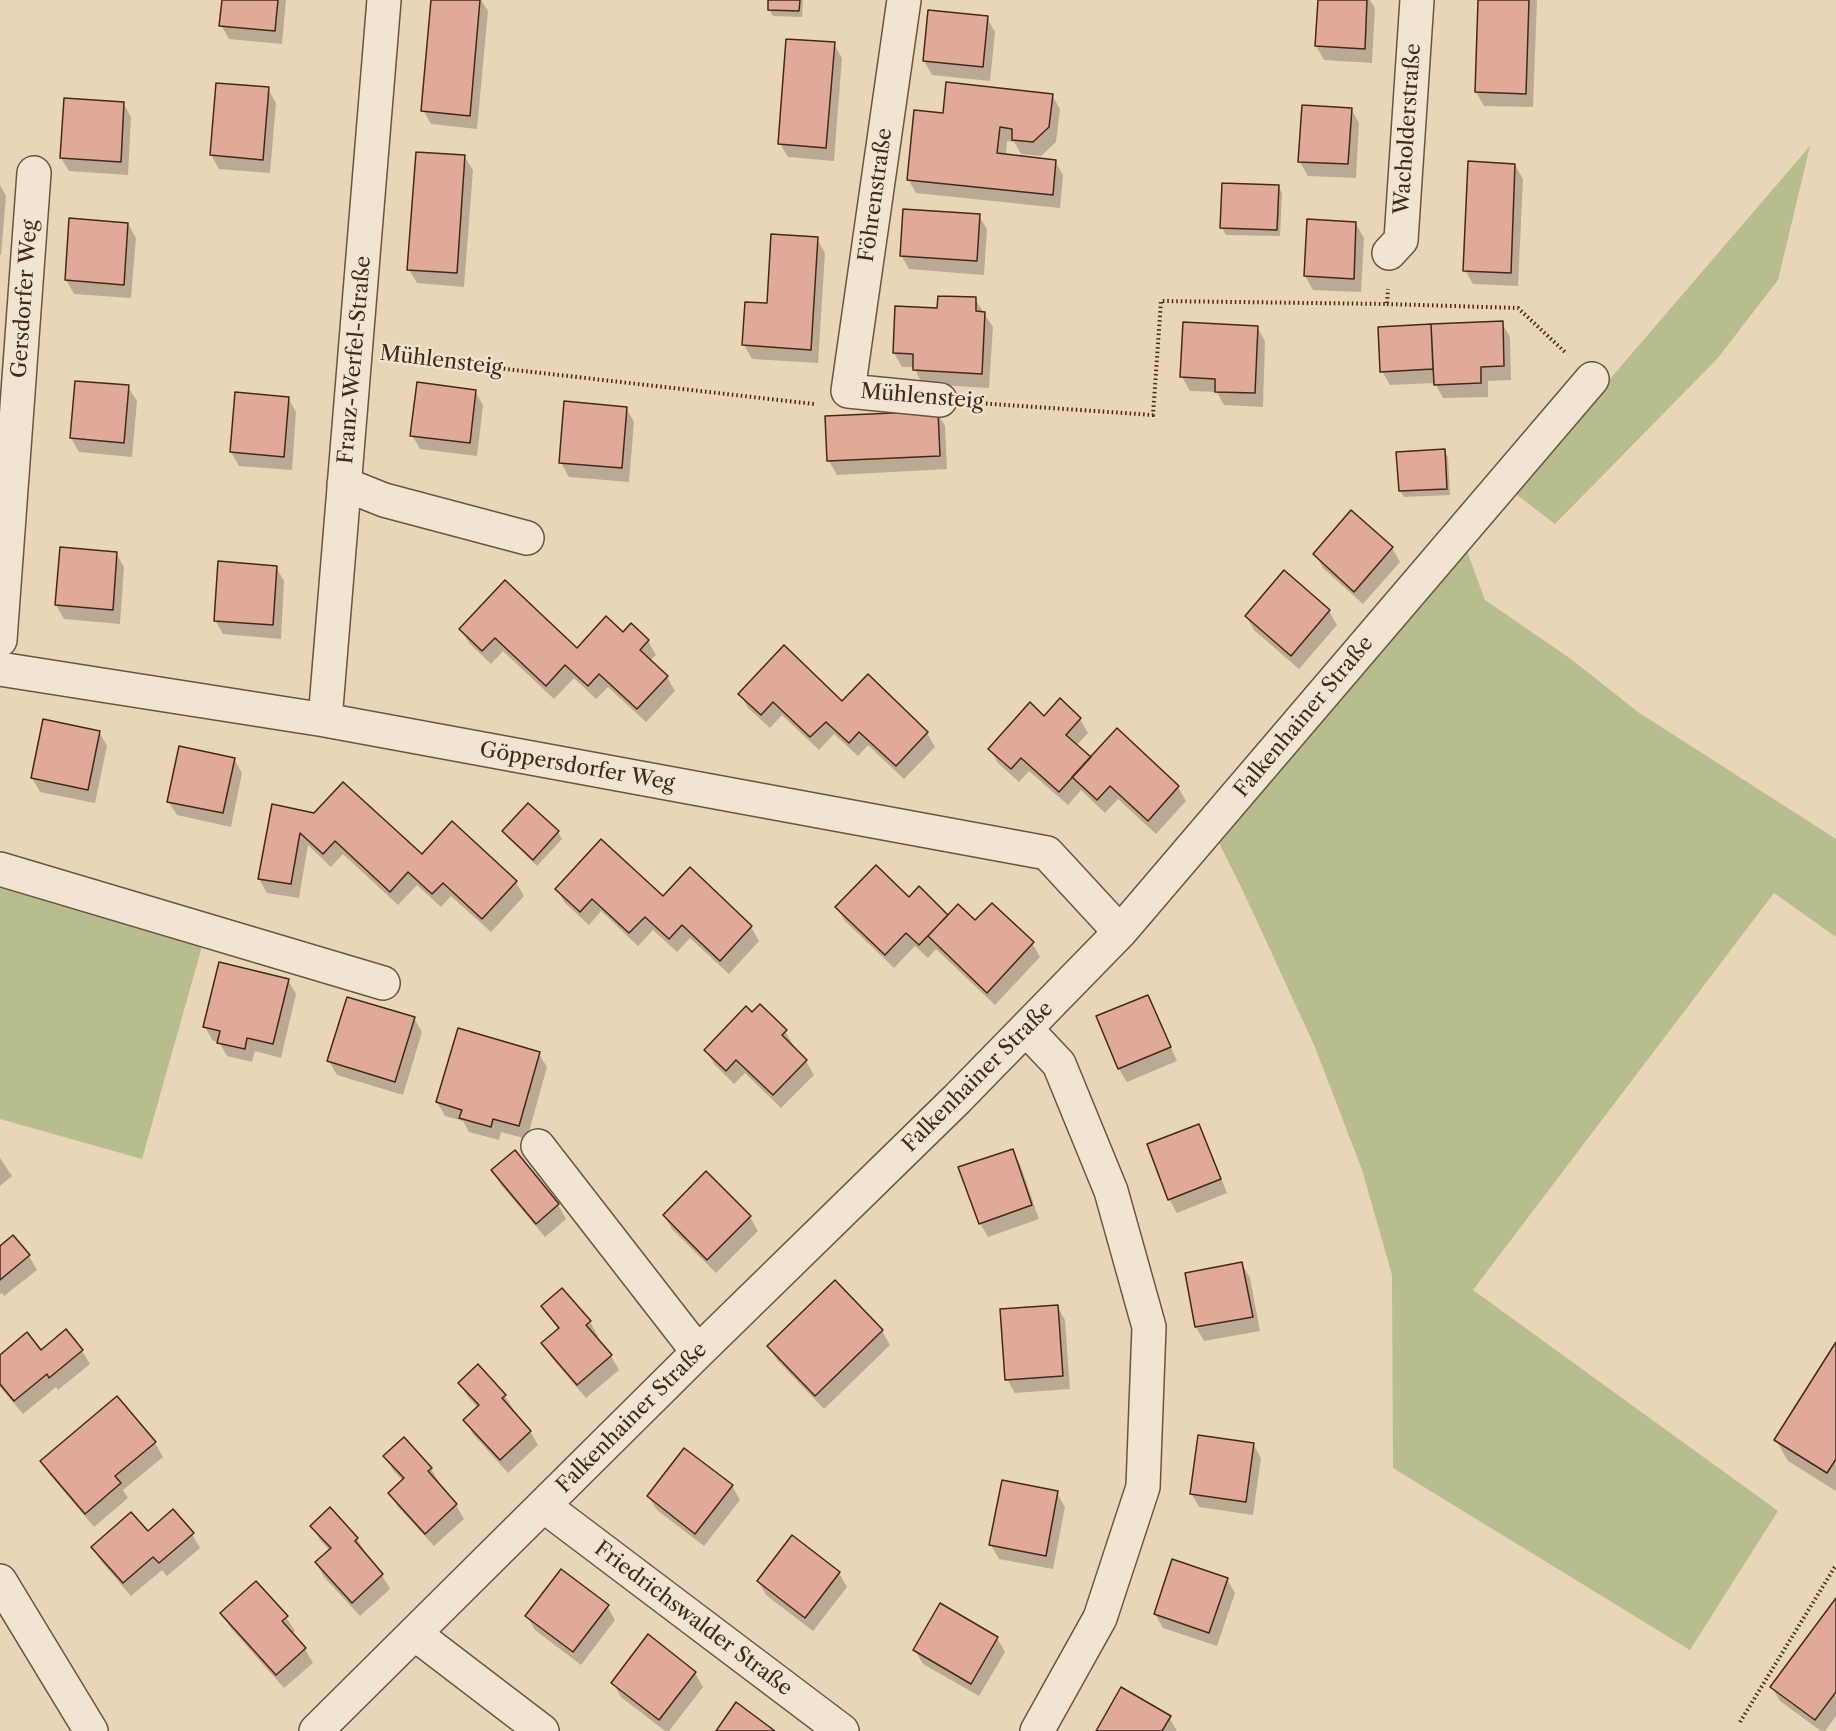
<!DOCTYPE html>
<meta charset="utf-8">
<style>
body{margin:0}
canvas{display:block;background:#e9d5b8}
</style>
<canvas width="1836" height="1731"></canvas>
<script>
const ctx = document.querySelector('canvas').getContext('2d');
ctx.lineJoin = 'round';
function paint(path, color) {
  ctx.fillStyle = color;
  ctx.fill(path, 'evenodd');
}
function poly(rows) {
  const path = new Path2D();
  for (const r of rows) {
    path.moveTo(r[0], r[1]);
    for (let i = 2; i < r.length; i += 2) path.lineTo(r[i], r[i + 1]);
  }
  return path;
}
function trace(path, color, width, dash) {
  ctx.strokeStyle = color;
  ctx.lineWidth = width;
  ctx.lineCap = dash ? 'butt' : 'round';
  ctx.setLineDash(dash || []);
  ctx.stroke(path);
}
function label(font, color, halo, rows, align = 'center') {
  ctx.font = font + ' "Libre Caslon Text",serif';
  ctx.lineWidth = 4.5;
  ctx.setLineDash([]);
  ctx.textBaseline = 'middle';
  ctx.strokeStyle = halo;
  ctx.fillStyle = color;
  for (const [text, x, y, turn = 0] of rows) {
    ctx.save();
    ctx.translate(x, y);
    ctx.rotate((+turn || 0) * Math.PI / 180);
    ctx.textAlign = isNaN(turn) ? turn : align;
    if (halo) ctx.strokeText(text, 0, 0);
    ctx.fillText(text, 0, 0);
    ctx.restore();
  }
}
paint(poly([
 [1810,146,1778,280,1717,359,1555,524,1513,492],
 [1464,543,1485,600,1571,659,1638,712,1836,839,1836,937,1774,893,1473,1290,1778,1511,1690,1650,1393,1468,1392,1275,1362,1170,1315,1047,1243,891,1216,837],
 [0,885,203,943,142,1159,0,1119]
]), '#b8bd8e');
paint(poly([
 [223,0,286,0,282,44,229,39,221,25],
 [433,0,481,0,488,11,477,129,431,124,423,110],
 [770,0,803,0,802,17,773,16,769,10],
 [1319,0,1370,0,1375,8,1372,63,1324,60,1316,46],
 [1480,0,1537,0,1533,107,1484,106,1476,92],
 [987,18,995,32,990,81,932,75,924,61],
 [834,44,842,58,834,161,788,157,780,144],
 [268,89,276,103,270,173,219,169,211,155],
 [1052,95,1060,109,1056,142,1041,156,1021,154,1014,142,1007,141,1006,156,1055,161,1063,175,1060,208,916,193,908,179,944,115],
 [123,103,131,117,128,175,69,171,61,158],
 [1351,109,1359,123,1356,178,1308,176,1300,162],
 [464,156,473,170,464,287,417,283,409,270],
 [1515,165,1523,179,1518,286,1473,284,1465,270],
 [0,185,6,196,1,255,0,255],
 [1278,186,1282,193,1280,236,1226,235,1222,228],
 [979,216,987,229,984,275,909,269,901,255],
 [128,224,136,238,131,298,74,294,66,280],
 [1356,224,1364,238,1361,292,1313,290,1305,276],
 [817,239,825,253,818,363,752,359,744,345],
 [975,299,993,327,989,388,922,384,914,367,902,367,894,353,939,309],
 [1502,323,1510,337,1511,380,1488,381,1488,397,1443,398,1435,383,1390,385,1382,371,1380,328],
 [1257,327,1265,341,1263,407,1224,405,1217,392,1190,391,1182,377],
 [128,387,137,401,132,457,79,452,71,438],
 [475,391,483,405,477,456,420,449,412,435],
 [288,398,296,412,292,470,239,466,231,452],
 [626,408,634,422,629,482,569,477,561,463],
 [937,412,945,426,947,469,837,475,829,461],
 [1444,451,1448,457,1450,495,1404,497,1400,491],
 [1392,548,1400,562,1363,604,1323,568,1315,554],
 [116,553,124,567,120,624,64,619,56,605],
 [276,567,284,581,281,639,223,634,215,620],
 [1329,611,1337,625,1299,669,1254,630,1246,616],
 [631,625,648,641,656,655,650,661,667,677,675,691,646,722,608,687,596,699,574,678,554,699,503,651,491,664,469,643,461,629,577,650,623,634],
 [740,694,843,703,927,733,935,747,904,779,868,745,858,756,834,734,819,750,782,715,770,728,748,708],
 [1044,718,1080,719,1088,733,1076,746,1091,759,1178,787,1186,801,1156,834,1118,799,1105,813,1081,790,1068,805,1029,771,1019,782,998,763,990,750],
 [99,732,107,746,95,803,40,792,32,778],
 [234,759,242,773,231,827,177,815,168,801],
 [528,805,558,832,562,839,537,866,508,838,504,832],
 [273,806,422,856,452,823,516,882,524,896,491,932,451,896,441,907,417,885,398,905,343,854,331,867,308,845,299,898,267,893,259,879],
 [690,869,751,927,759,941,729,974,690,938,677,952,653,930,638,946,601,911,589,925,565,903,557,889,663,898],
 [909,899,948,917,975,922,1032,943,1040,957,995,1005,936,949,928,958,915,946,894,968,845,921,837,908],
 [288,980,296,994,281,1058,255,1051,252,1062,227,1056,219,1042,213,1041,205,1027],
 [1148,996,1177,1061,1127,1082,1119,1069,1098,1017],
 [752,1015,785,1031,793,1045,792,1047,806,1061,814,1075,781,1108,745,1073,734,1084,714,1064,706,1050],
 [414,1018,422,1032,403,1095,337,1075,329,1061],
 [539,1054,547,1067,527,1139,501,1132,499,1140,469,1132,463,1121,445,1116,437,1102],
 [1198,1126,1206,1140,1227,1193,1177,1213,1169,1199],
 [1012,1150,1020,1164,1039,1219,988,1237,980,1223],
 [515,1152,558,1205,566,1219,545,1237,501,1185,493,1171],
 [0,1158,12,1176,0,1186],
 [664,1215,750,1217,758,1231,716,1273,672,1229],
 [0,1248,29,1256,37,1270,4,1296,2,1293,0,1294],
 [1242,1264,1250,1278,1260,1331,1204,1341,1196,1327,1187,1274],
 [542,1306,590,1322,598,1336,595,1338,611,1356,619,1370,586,1398,551,1357,543,1343,559,1330],
 [1057,1306,1065,1320,1070,1389,1015,1393,1007,1379],
 [882,1331,890,1345,824,1409,777,1360,769,1346],
 [1836,1345,1836,1491,1788,1461,1776,1440],
 [82,1351,90,1364,58,1390,56,1387,23,1414,0,1387,0,1357,41,1352],
 [478,1366,505,1396,513,1409,511,1411,530,1431,538,1445,508,1473,473,1434,465,1420,478,1408,468,1397,460,1383],
 [116,1398,155,1443,163,1457,123,1490,128,1498,94,1527,50,1475,42,1461],
 [1253,1444,1261,1458,1253,1515,1199,1507,1191,1493],
 [684,1450,732,1486,740,1500,704,1546,657,1510,648,1496],
 [385,1456,431,1469,439,1482,438,1484,456,1505,464,1519,434,1546,398,1507,390,1493,403,1481,393,1470],
 [1057,1493,1065,1507,1053,1569,999,1559,991,1545],
 [312,1526,357,1539,365,1552,364,1554,382,1575,390,1589,360,1616,324,1577,316,1563,330,1551,320,1540],
 [148,1533,192,1534,200,1548,167,1576,162,1570,131,1596,101,1561,93,1548],
 [839,1573,847,1587,813,1631,766,1595,758,1581],
 [1227,1579,1235,1593,1217,1646,1163,1628,1155,1614],
 [1836,1601,1836,1716,1825,1731,1821,1731,1780,1701,1772,1687],
 [607,1606,615,1620,581,1665,535,1630,527,1616],
 [222,1613,286,1617,295,1631,291,1634,305,1649,313,1663,284,1688,230,1627],
 [997,1638,1005,1652,979,1696,923,1664,915,1650],
 [695,1673,703,1687,669,1731,665,1731,621,1697,613,1683],
 [1169,1717,1177,1731,1098,1731]
]), '#0003');
const building = poly([
 [222,0,278,0,275,31,219,26,222,0],
 [431,0,480,0,470,116,421,111,431,0],
 [768,0,800,0,799,11,768,10,768,0],
 [1318,0,1367,0,1365,49,1315,46,1318,0],
 [1478,0,1529,0,1526,94,1475,92,1478,0],
 [928,10,988,16,983,67,923,61,928,10],
 [786,39,835,42,826,148,778,144,786,39],
 [946,82,1053,94,1049,127,1033,142,1012,140,1012,129,1000,127,997,153,1056,160,1053,195,907,180,914,110,943,113,946,82],
 [216,83,269,87,263,160,210,155,216,83],
 [64,98,124,102,121,162,60,158,64,98],
 [1302,105,1352,108,1348,164,1298,162,1302,105],
 [416,152,465,155,457,273,407,270,416,152],
 [1468,161,1515,164,1511,273,1463,271,1468,161],
 [1222,183,1279,185,1277,230,1220,228,1222,183],
 [903,209,980,214,977,261,900,256,903,209],
 [69,218,128,223,124,285,65,280,69,218],
 [1307,219,1356,222,1354,279,1304,276,1307,219],
 [771,234,818,237,811,350,742,345,745,302,767,303,771,234],
 [938,296,976,297,976,311,985,312,982,374,913,370,913,354,893,353,895,306,937,308,938,296],
 [1503,321,1504,366,1481,367,1481,383,1434,385,1431,324,1503,321],
 [1183,322,1258,326,1255,393,1215,392,1215,379,1180,377,1183,322],
 [1431,324,1433,369,1380,372,1378,327,1431,324],
 [75,381,129,385,124,443,70,438,75,381],
 [417,382,476,390,470,443,410,436,417,382],
 [235,392,289,397,284,457,230,452,235,392],
 [564,401,627,407,622,468,559,463,564,401],
 [938,411,940,456,827,461,825,416,938,411],
 [1445,449,1447,489,1399,491,1396,452,1445,449],
 [1351,510,1393,547,1354,592,1313,554,1351,510],
 [60,547,117,552,113,610,55,605,60,547],
 [218,561,277,566,273,625,214,621,218,561],
 [1284,570,1330,610,1291,656,1245,616,1284,570],
 [505,580,577,648,606,616,623,632,631,623,649,640,640,650,668,676,637,709,599,674,588,686,565,665,546,686,495,638,482,651,459,629,505,580],
 [784,645,842,701,868,674,928,732,896,766,859,732,849,743,826,722,810,737,773,702,761,715,738,694,784,645],
 [1060,698,1081,718,1066,735,1091,757,1059,792,1021,758,1011,769,988,749,1030,702,1044,716,1060,698],
 [43,719,100,731,88,790,31,778,43,719],
 [1117,728,1179,786,1148,821,1110,786,1097,800,1072,777,1117,728],
 [179,746,235,758,223,813,167,802,179,746],
 [343,782,422,854,452,821,517,881,482,919,443,883,432,894,408,872,390,892,335,841,323,854,300,833,291,884,258,879,272,804,314,813,343,782],
 [528,803,559,831,533,860,502,831,528,803],
 [601,839,663,896,690,867,752,926,720,961,682,925,669,939,645,917,629,933,592,899,580,912,555,889,601,839],
 [876,865,909,897,919,886,948,915,919,945,906,933,885,955,835,907,876,865],
 [992,903,1034,942,987,993,928,936,958,904,975,920,992,903],
 [219,962,289,979,273,1044,247,1038,245,1049,217,1043,220,1031,203,1027,219,962],
 [1148,995,1171,1047,1118,1069,1096,1016,1148,995],
 [347,997,415,1017,395,1082,327,1061,347,997],
 [760,1004,787,1030,782,1035,807,1060,773,1095,736,1060,726,1071,704,1050,746,1006,752,1012,760,1004],
 [458,1028,540,1052,519,1126,493,1119,491,1127,459,1118,462,1110,436,1102,458,1028],
 [1199,1124,1221,1179,1168,1200,1147,1144,1199,1124],
 [1013,1149,1032,1205,979,1224,958,1167,1013,1149],
 [515,1150,559,1204,536,1224,491,1170,515,1150],
 [706,1171,751,1216,707,1260,663,1215,706,1171],
 [13,1235,30,1255,0,1280,0,1246,13,1235],
 [1242,1262,1253,1317,1195,1327,1185,1273,1242,1262],
 [835,1280,883,1330,815,1396,767,1346,835,1280],
 [562,1288,591,1321,586,1325,612,1355,577,1385,541,1343,559,1328,541,1306,562,1288],
 [1058,1305,1063,1376,1005,1380,1000,1309,1058,1305],
 [66,1329,83,1350,49,1378,47,1374,14,1401,0,1384,0,1355,27,1332,41,1350,66,1329],
 [1836,1342,1836,1459,1827,1473,1774,1440,1836,1342],
 [478,1364,506,1395,502,1398,531,1431,500,1460,463,1420,479,1405,458,1383,478,1364],
 [117,1396,156,1442,115,1476,121,1483,85,1514,40,1461,117,1396],
 [1198,1435,1254,1443,1246,1502,1190,1494,1198,1435],
 [404,1437,432,1468,428,1471,457,1504,425,1534,388,1493,404,1478,383,1456,404,1437],
 [684,1448,733,1485,695,1534,647,1496,684,1448],
 [1002,1480,1058,1491,1046,1556,989,1545,1002,1480],
 [330,1507,358,1538,355,1541,383,1574,352,1603,315,1562,331,1548,310,1526,330,1507],
 [173,1509,194,1533,159,1563,153,1557,123,1583,91,1547,131,1512,148,1531,173,1509],
 [792,1535,840,1572,805,1618,757,1581,792,1535],
 [1172,1559,1228,1578,1209,1633,1154,1614,1172,1559],
 [561,1569,609,1605,573,1652,525,1616,561,1569],
 [256,1581,288,1616,282,1621,306,1648,276,1675,220,1613,256,1581],
 [1836,1598,1836,1692,1815,1720,1770,1687,1836,1598],
 [940,1603,998,1637,971,1684,913,1650,940,1603],
 [648,1634,696,1672,659,1720,611,1683,648,1634],
 [1121,1687,1171,1716,1162,1731,1096,1731,1121,1687],
 [736,1702,775,1731,716,1731,736,1702]
]);
paint(building, '#e1a999');
trace(building, '#442917', 1.5);
const minor = poly([
 [904,0,848,391,940,400],
 [1389,253,1401,240,1417,0],
 [344,484,384,500,527,538],
 [0,640,34,173],
 [0,669,325,720,1047,853,1120,932],
 [325,720,384,0],
 [0,869,383,983],
 [1026,1029,1059,1064,1111,1191,1149,1327,1143,1487,1100,1618,1037,1731],
 [538,1146,698,1352],
 [544,1506,842,1731],
 [0,1581,91,1731],
 [415,1634,542,1731],
 [316,1731,698,1352,957,1099,1120,932,1592,379]
]);
trace(minor, '#6d543f', 36);
trace(poly([
 [1387,304,1518,308,1566,353],
 [392,356,814,404],
 [977,403,1153,415,1161,301,1387,304,1388,289],
 [1740,1722,1836,1565]
]), '#442917', 4, [1.5, 3]);
trace(minor, '#f1e4d1', 33);
label('21px', '#442917', '#f1e4d1', [
 ["Wacholderstraße",1408,129,-86],
 ["Föhrenstraße",876,195,-82],
 ["Gersdorfer Weg",25,299,-86],
 ["Franz-Werfel-Straße",355,360,-85],
 ["Mühlensteig",441,361,7],
 ["Mühlensteig",922,397,5],
 ["Falkenhainer Straße",1304,717,-50],
 ["Göppersdorfer Weg",577,767,10],
 ["Falkenhainer Straße",978,1077,-45],
 ["Falkenhainer Straße",632,1418,-45],
 ["Friedrichswalder Straße",693,1619,37]
]);
</script>
